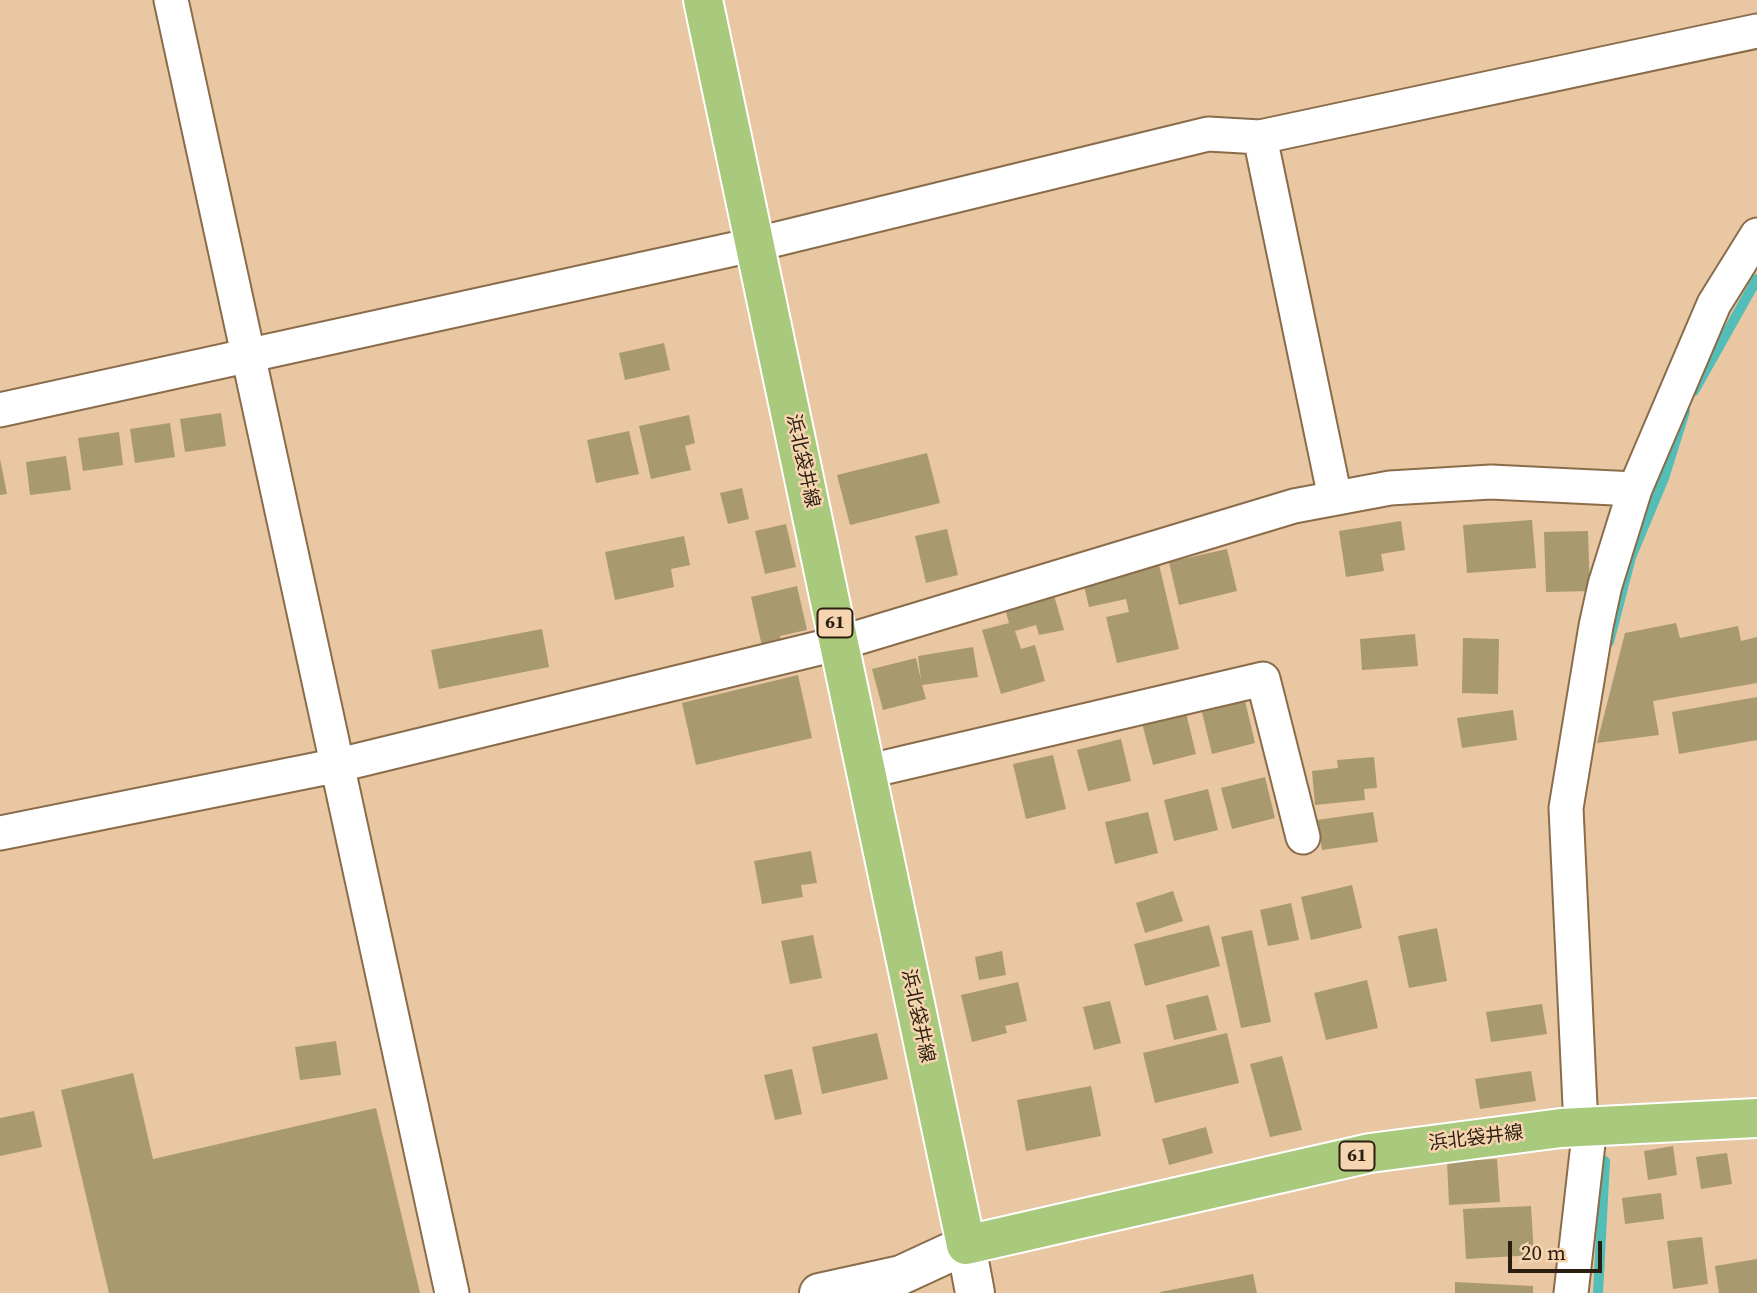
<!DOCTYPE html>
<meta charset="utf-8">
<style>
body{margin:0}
#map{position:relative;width:1757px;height:1293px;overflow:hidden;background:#e8c7a2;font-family:"Source Serif 4",serif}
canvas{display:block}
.scale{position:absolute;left:1508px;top:1241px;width:94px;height:32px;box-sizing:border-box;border:4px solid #2a1e10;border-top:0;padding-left:9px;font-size:21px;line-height:24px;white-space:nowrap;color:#2a1e10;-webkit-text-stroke:5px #f5d4af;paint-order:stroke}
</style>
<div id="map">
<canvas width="1757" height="1293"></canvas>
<div class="scale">20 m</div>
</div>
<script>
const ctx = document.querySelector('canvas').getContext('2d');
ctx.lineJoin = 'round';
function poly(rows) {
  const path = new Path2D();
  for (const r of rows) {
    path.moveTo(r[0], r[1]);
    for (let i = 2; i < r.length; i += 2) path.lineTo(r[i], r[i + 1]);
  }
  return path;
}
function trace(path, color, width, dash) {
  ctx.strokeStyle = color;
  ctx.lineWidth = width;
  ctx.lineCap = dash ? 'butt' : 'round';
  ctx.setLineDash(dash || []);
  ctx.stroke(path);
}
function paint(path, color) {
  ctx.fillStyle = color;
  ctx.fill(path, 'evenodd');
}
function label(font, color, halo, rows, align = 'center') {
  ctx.font = font + ' "Source Serif 4","Noto Sans JP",serif';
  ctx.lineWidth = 5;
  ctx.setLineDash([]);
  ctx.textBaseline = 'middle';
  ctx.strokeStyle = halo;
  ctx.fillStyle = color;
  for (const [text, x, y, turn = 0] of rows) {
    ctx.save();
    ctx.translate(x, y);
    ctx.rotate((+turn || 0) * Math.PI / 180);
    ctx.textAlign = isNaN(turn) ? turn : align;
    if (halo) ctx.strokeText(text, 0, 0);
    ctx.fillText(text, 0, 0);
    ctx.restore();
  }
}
trace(poly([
 [1694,391,1757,279],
 [1609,642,1631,557,1664,478,1685,411],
 [1598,1293,1605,1161]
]), '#53beb8', 10);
paint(poly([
 [664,343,670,370,625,380,619,353],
 [221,413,226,446,185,452,180,419],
 [689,415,695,443,685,446,691,470,651,479,639,426],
 [170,423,175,457,135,463,130,429],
 [629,431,639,474,596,483,587,440],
 [119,432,123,465,83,471,78,438],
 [927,453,940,503,850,525,837,475],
 [66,456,71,490,30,495,26,462],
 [0,459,7,494,0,495],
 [742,488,749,519,728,524,720,493],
 [1532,520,1536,568,1467,573,1463,525],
 [1401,521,1405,550,1381,554,1384,571,1346,577,1339,531],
 [786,524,796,567,765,574,755,531],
 [947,529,958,575,926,583,915,536],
 [1588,531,1590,591,1546,592,1544,532],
 [684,536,690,565,671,569,674,587,615,600,605,552],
 [1227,549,1237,591,1179,605,1169,562],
 [1157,556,1179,649,1117,663,1106,617,1129,612,1126,599,1089,607,1081,573],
 [797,586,807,630,780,636,783,647,763,651,751,597],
 [1053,592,1064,630,1039,635,1036,625,1015,631,1021,649,1035,645,1045,681,1001,694,982,630,1009,623,1004,605],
 [1676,623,1680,638,1738,626,1741,641,1757,637,1757,683,1653,701,1659,735,1597,743,1625,633],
 [542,629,549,667,439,689,431,650],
 [1415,634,1418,666,1362,670,1360,639],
 [1463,638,1499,639,1498,694,1462,693],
 [973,647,978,677,922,685,926,699,883,710,872,669,916,658,921,680,918,656],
 [798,675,812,738,696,765,682,703],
 [1757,697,1757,740,1679,754,1672,712],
 [1245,701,1255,743,1212,754,1202,712],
 [1513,710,1517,740,1462,748,1457,718],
 [1186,713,1196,754,1153,765,1142,723],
 [1121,739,1131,781,1088,791,1077,750],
 [1053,755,1066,809,1026,819,1013,764],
 [1374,757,1377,788,1364,789,1365,800,1315,805,1312,771,1338,768,1337,760],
 [1265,777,1275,818,1232,829,1221,788],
 [1208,789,1218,830,1174,841,1164,800],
 [1148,812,1158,853,1115,864,1105,822],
 [1373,812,1378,842,1322,850,1317,820],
 [811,851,817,883,801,885,803,897,762,904,754,861],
 [1352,885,1362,928,1311,940,1301,897],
 [1173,891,1183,921,1145,933,1136,903],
 [1291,903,1299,940,1268,946,1260,910],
 [1209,925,1220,966,1145,986,1134,944],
 [1437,928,1447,981,1409,988,1398,936],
 [1252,930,1271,1022,1241,1028,1221,937],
 [813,935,822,978,790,984,781,941],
 [1002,951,1006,975,979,980,975,957],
 [1367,980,1378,1028,1326,1040,1314,993],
 [1018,982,1027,1021,1005,1026,1007,1033,972,1042,961,995],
 [1208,995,1217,1030,1174,1040,1166,1005],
 [1110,1001,1121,1043,1094,1050,1083,1007],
 [1542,1004,1547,1034,1491,1042,1486,1012],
 [877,1033,888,1079,822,1094,812,1047],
 [1227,1033,1239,1083,1155,1103,1143,1053],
 [336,1041,341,1075,300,1080,295,1047],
 [1282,1056,1302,1130,1270,1137,1250,1064],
 [792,1069,802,1114,775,1120,764,1075],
 [1531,1071,1536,1101,1480,1109,1475,1079],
 [133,1073,153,1159,376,1108,420,1293,109,1293,61,1090],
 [1091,1086,1101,1136,1026,1151,1017,1100],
 [34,1111,42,1147,0,1156,0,1118],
 [1206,1127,1213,1153,1169,1165,1162,1139],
 [1673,1146,1677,1175,1648,1180,1644,1151],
 [1727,1153,1732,1184,1701,1189,1696,1157],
 [1497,1159,1500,1202,1449,1205,1447,1161],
 [1661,1193,1664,1219,1625,1224,1622,1198],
 [1531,1206,1534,1255,1466,1259,1463,1209],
 [1702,1237,1708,1284,1673,1289,1667,1241],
 [1757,1259,1757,1293,1719,1293,1715,1266],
 [1253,1274,1257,1293,1161,1293,1160,1292],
 [1455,1282,1533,1286,1533,1293,1455,1293]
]), '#a9996e');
const street = poly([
 [171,0,452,1293],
 [1260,137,1335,498],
 [0,410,757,244,1208,134,1260,137,1757,31],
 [865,772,1263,679,1303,837],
 [0,833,339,765,840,643,1294,506,1390,488,1491,482,1635,489],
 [1581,1127,1566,808,1596,626,1605,585,1635,489,1714,304,1757,235],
 [1571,1293,1590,1126]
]);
const secondary = poly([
 [819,1293,901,1275,966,1245,975,1293]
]);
const primary = poly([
 [703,0,966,1245,1370,1153,1561,1128,1757,1118]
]);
trace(street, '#8a6c4a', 37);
trace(secondary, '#8a6c4a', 42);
trace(primary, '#fff', 42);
trace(street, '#fff', 33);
trace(secondary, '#fff', 38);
trace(primary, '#a9c97d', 38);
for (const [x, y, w] of [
 [835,623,35],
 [1357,1156,35]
]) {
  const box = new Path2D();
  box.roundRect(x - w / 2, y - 14.5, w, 29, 5);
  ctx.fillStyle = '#f5d4af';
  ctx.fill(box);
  trace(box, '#2a1e10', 2);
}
label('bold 18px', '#2a1e10', null, [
 ["61",835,623],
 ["61",1357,1156]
]);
label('19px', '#2a1e10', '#f5d4af', [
 ["浜北袋井線",802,461,78],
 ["浜北袋井線",917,1016,78],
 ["浜北袋井線",1476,1139,-7]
]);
</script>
